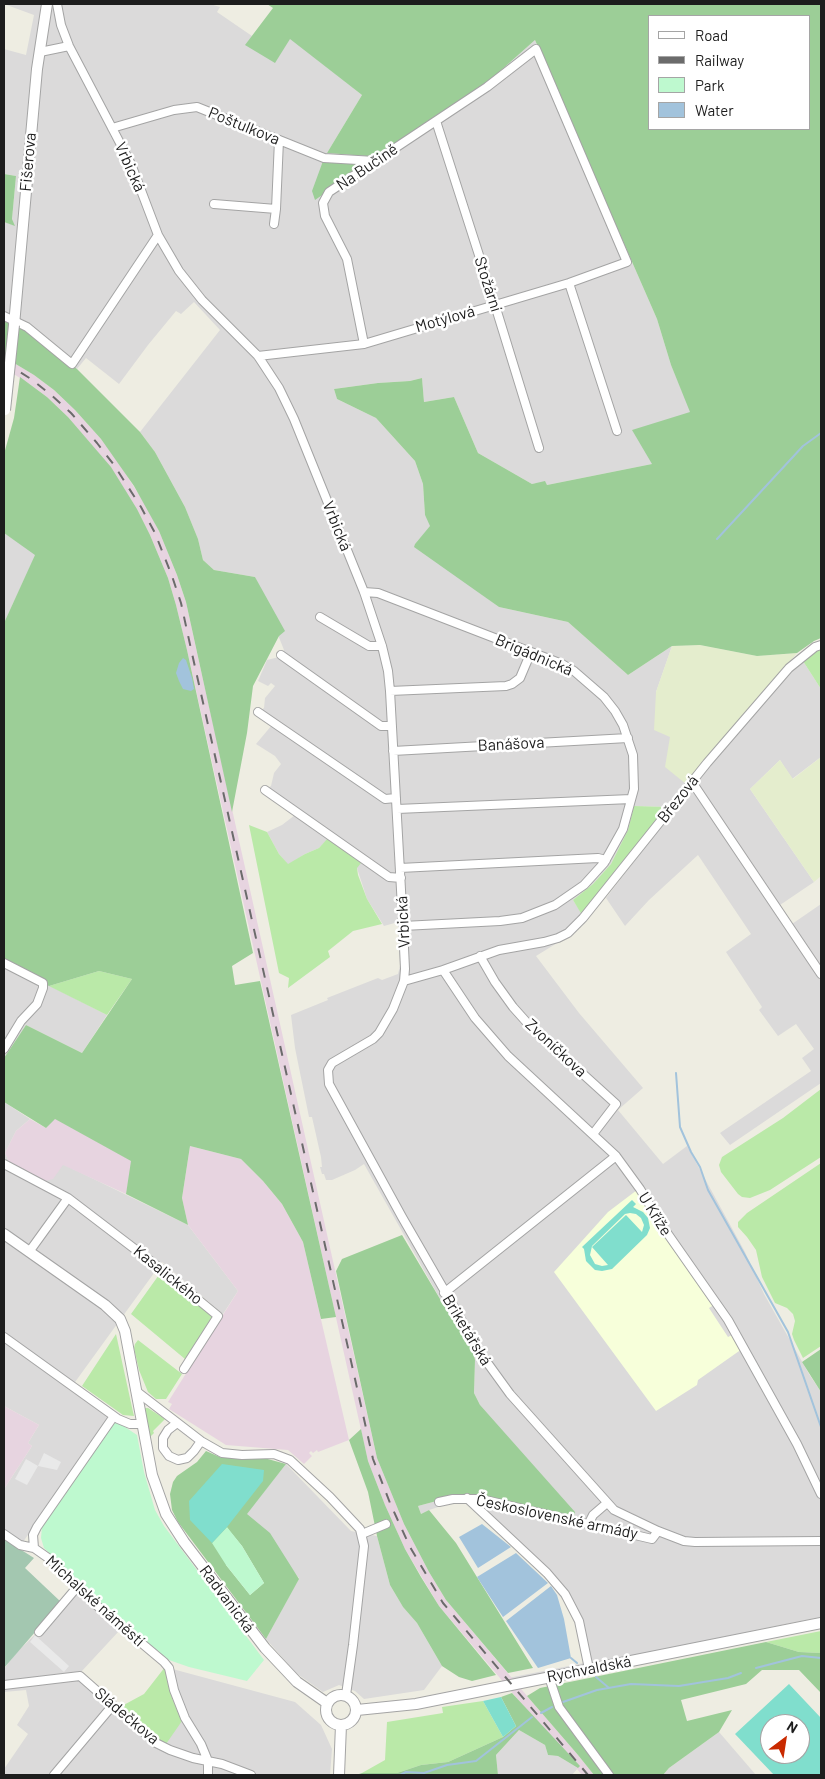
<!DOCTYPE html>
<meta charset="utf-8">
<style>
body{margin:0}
#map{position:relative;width:825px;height:1779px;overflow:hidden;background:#eeede2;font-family:Barlow,sans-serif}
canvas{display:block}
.frame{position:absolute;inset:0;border:5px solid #1d1d1d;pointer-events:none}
.legend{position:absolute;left:648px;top:15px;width:162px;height:115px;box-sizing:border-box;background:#fff;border:1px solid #a5a5a5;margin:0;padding:6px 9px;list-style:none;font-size:15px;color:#1d1d1d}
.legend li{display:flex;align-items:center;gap:10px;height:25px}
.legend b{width:25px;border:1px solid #a5a5a5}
.north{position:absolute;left:760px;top:1714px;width:50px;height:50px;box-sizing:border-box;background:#fff;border:1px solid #a5a5a5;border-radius:50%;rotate:31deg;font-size:14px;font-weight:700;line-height:20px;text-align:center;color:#1d1d1d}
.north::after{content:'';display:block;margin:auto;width:18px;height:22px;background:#c92a00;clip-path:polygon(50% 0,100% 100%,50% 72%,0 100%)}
</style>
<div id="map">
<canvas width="825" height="1779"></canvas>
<div class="frame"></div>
<ul class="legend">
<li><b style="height:6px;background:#fff"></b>Road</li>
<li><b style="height:6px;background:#6b6b6b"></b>Railway</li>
<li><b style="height:14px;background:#bef9cf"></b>Park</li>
<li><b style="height:14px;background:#a2c3dc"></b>Water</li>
</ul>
<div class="north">N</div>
</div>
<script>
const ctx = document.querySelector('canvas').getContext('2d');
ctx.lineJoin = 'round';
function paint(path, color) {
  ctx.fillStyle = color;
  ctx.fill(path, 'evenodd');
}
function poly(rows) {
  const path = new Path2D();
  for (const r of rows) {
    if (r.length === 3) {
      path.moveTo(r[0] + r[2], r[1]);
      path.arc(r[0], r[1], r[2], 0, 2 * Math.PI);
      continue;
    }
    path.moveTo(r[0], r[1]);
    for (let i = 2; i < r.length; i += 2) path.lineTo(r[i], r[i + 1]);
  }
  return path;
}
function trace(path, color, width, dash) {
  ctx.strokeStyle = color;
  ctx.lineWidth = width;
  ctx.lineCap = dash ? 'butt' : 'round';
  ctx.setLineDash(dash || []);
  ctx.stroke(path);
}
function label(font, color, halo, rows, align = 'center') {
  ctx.font = font + ' Barlow,sans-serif';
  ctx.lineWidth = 5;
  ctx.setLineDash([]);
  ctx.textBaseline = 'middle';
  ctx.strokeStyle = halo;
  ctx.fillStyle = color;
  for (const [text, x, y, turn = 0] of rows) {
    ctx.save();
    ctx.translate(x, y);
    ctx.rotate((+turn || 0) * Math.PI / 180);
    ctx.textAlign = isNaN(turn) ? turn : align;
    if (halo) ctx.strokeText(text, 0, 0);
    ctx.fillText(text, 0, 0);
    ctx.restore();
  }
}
paint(poly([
 [4,4,210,4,220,7,217,12,252,36,246,45,290,38,362,95,327,153,345,154,489,81,535,40,657,319,671,365,691,412,652,464,547,485,545,482,532,484,478,453,454,397,424,402,422,378,410,381,378,383,334,389,337,399,376,418,415,461,423,484,425,515,431,526,415,544,499,607,568,622,628,675,672,646,656,692,686,784,667,807,634,806,628,830,611,864,593,884,573,900,586,920,575,932,536,956,579,1013,643,1088,618,1110,663,1164,687,1146,745,1252,764,1294,809,1374,821,1392,821,1617,511,1680,508,1678,584,1663,574,1614,544,1576,487,1520,462,1501,454,1502,429,1510,421,1514,418,1506,459,1495,475,1495,480,1405,474,1393,475,1360,473,1350,443,1304,364,1164,355,1170,332,1180,326,1180,324,1174,322,1174,320,1167,322,1167,321,1157,312,1117,309,1117,295,1048,291,1015,328,1000,327,998,378,978,382,980,398,974,400,966,398,922,384,926,367,899,357,868,328,839,319,848,305,854,288,865,279,854,267,832,282,825,295,815,266,789,271,786,274,773,281,764,275,756,256,744,272,725,260,711,264,708,265,698,275,686,271,683,268,686,258,681,267,660,279,657,284,650,255,577,214,570,203,560,198,539,185,507,155,452,140,432,220,330,194,302,181,314,176,311,148,345,119,384,86,358,77,369,26,329,4,319,4,222,14,225,12,219,16,176,4,174,4,49,26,55,34,15],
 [4,533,36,554,4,623],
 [803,661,821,689,821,757,792,779,780,760,750,789,814,882,780,905,696,781,790,673],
 [692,786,821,981,821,1083,730,1145,720,1133,811,1071,802,1058,814,1049,796,1024,778,1036,759,1010,762,1007,726,952,751,934,698,855,649,900,625,926,606,898],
 [821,904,821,967,792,924],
 [4,962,107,1015,82,1053,26,1025,4,1058],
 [4,1102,30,1119,16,1131,5,1153,10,1164,61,1166,63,1164,188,1225,238,1291,223,1314,162,1262,70,1389,109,1418,23,1542,4,1531,4,1489,32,1446,28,1443,39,1425,4,1406],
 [286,1464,351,1531,377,1536,390,1585,403,1607,417,1623,442,1666,424,1690,364,1699,355,1691,339,1685,323,1692,296,1673,266,1639,299,1578,246,1514],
 [77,1594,119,1631,81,1672,157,1739,182,1721,172,1698,165,1667,295,1702,321,1725,332,1749,330,1775,4,1775,4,1769,28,1734,17,1725,29,1706,26,1690,4,1692,4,1669,16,1653],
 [519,1730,545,1745,548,1755,558,1756,578,1768,572,1775,498,1775,496,1755],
 [719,1732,756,1775,663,1775,669,1768]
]), '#dbdada');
paint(poly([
 [4,357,34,375,54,390,75,410,101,439,118,462,145,504,159,531,177,575,186,602,196,648,377,1458,404,1524,429,1572,446,1600,533,1703,578,1755,594,1775,582,1775,439,1606,405,1549,385,1505,368,1461,187,650,176,605,168,578,150,535,137,509,110,467,68,417,47,397,28,383,4,368],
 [54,1118,132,1161,126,1194,63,1165,53,1179,45,1181,10,1164,5,1153,16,1131,30,1119,46,1128],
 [190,1146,241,1159,263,1181,282,1204,303,1242,349,1440,318,1452,317,1450,313,1453,311,1451,309,1453,312,1456,304,1464,288,1450,226,1445,169,1409,172,1404,168,1402,238,1291,188,1225,182,1198],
 [4,1406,39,1425,28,1443,32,1446,4,1489]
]), '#e7d4e0');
paint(poly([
 [637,1190,714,1305,709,1308,728,1337,734,1334,742,1349,698,1380,697,1385,656,1411,554,1272,608,1212]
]), '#f7ffda');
paint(poly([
 [700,645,757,656,797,653,686,784,665,767,670,737,654,730,656,692,672,646],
 [821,757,821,876,814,882,750,789,780,760,793,779]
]), '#e4edcd');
paint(poly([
 [821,649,821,689,803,661,814,652],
 [634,806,667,807,582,915,573,900,593,884,611,864,628,830],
 [249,825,267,832,279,854,288,864,305,854,319,848,328,838,361,863,357,868,358,875,367,899,382,924,353,931,328,951,330,957,288,988,289,978,279,973],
 [99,971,132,979,107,1015,49,986],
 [821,1089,821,1157,770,1190,750,1198,742,1197,738,1194,721,1172,719,1165,722,1157,783,1118],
 [821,1163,821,1346,803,1358,794,1340,792,1334,795,1321,793,1314,787,1308,775,1303,762,1277,756,1250,747,1237,738,1227,738,1222,747,1213],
 [161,1272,213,1316,185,1359,131,1314],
 [116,1334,133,1412,134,1416,123,1415,82,1386],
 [138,1340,182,1374,166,1399,156,1399,148,1392,139,1370,134,1348,135,1344],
 [144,1408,148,1408,165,1419,153,1431,154,1433,150,1437],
 [821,1631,821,1653,799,1652,766,1642],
 [165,1667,172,1698,182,1721,166,1744,157,1739,120,1707,144,1694],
 [483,1701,503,1737,448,1762,421,1765,397,1773,362,1773,385,1760,387,1722,443,1713,442,1707]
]), '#bae9a8');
paint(poly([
 [267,4,821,4,821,638,814,641,797,653,757,656,700,645,672,646,628,675,568,622,499,607,414,547,415,544,430,526,425,515,423,484,415,461,376,418,337,399,334,389,378,383,410,381,422,378,424,402,454,397,478,453,532,484,545,481,547,485,652,464,632,430,690,412,671,365,657,319,535,40,489,81,396,144,379,153,367,156,327,153,362,95,290,39,275,63,245,45,273,8],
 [649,16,809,16,809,129,649,129],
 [323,161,355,163,357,171,315,200,312,191],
 [4,174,16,176,12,219,15,226,4,222],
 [4,319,26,329,77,369,140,432,155,452,185,507,198,539,203,560,214,570,255,577,285,631,279,636,253,686,247,733,232,812,186,602,177,575,159,531,134,486,101,439,75,410,54,390,34,375,4,357],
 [20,377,47,397,68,417,111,467,137,509,150,535,168,578,176,605,187,650,253,953,232,966,235,985,260,981,336,1317,321,1319,303,1242,282,1204,263,1181,241,1159,190,1146,182,1198,188,1225,126,1194,131,1161,55,1119,46,1128,4,1102,4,1058,26,1025,82,1053,132,979,99,971,49,986,4,962,4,623,35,555,4,533,4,454,14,418],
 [402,1235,443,1304,473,1350,475,1360,474,1393,480,1405,575,1512,574,1517,475,1495,459,1495,418,1506,421,1514,429,1510,456,1543,533,1668,508,1673,446,1600,429,1572,404,1524,377,1458,336,1271,342,1259],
 [821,1349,821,1392,802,1362],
 [361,1429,368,1461,385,1505,405,1549,421,1577,439,1606,496,1675,472,1681,459,1677,442,1666,417,1623,403,1607,390,1585,377,1536,368,1492,349,1440],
 [206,1451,222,1458,264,1458,286,1464,247,1514,270,1533,299,1579,266,1639,178,1522,172,1510,170,1494,173,1482,177,1476,197,1462],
 [227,1528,242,1546,264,1583,250,1595,226,1565],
 [766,1642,799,1652,821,1653,821,1693,799,1670,762,1670,746,1684,681,1700,687,1721,732,1710,719,1732,669,1768,663,1775,594,1775,578,1755,527,1696,540,1688],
 [512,1693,580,1766,578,1768,558,1756,548,1755,545,1745,519,1730,496,1755,498,1775,356,1775,362,1773,397,1773,421,1765,448,1762,503,1737,516,1726,501,1697]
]), '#9cce97');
paint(poly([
 [4,1539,34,1558,25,1568,61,1602,4,1668]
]), '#a3c7b0');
paint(poly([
 [116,1421,137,1435,144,1472,155,1510,164,1526,264,1660,247,1681,189,1667,169,1660,84,1592,85,1588,44,1548,41,1538,42,1526],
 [227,1527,242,1546,264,1583,250,1595,226,1565,212,1543]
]), '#bef9cf');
paint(poly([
 [632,1200,636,1204,633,1207,643,1212,648,1218,650,1228,647,1235,612,1269,602,1271,595,1270,586,1261,584,1249,582,1247],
 [630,1213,636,1214,641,1218,644,1225,642,1232,626,1215,592,1247,608,1265,602,1266,595,1264,590,1255,592,1246,625,1214],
 [222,1464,264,1470,263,1481,227,1527,212,1543,190,1520,189,1501],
 [789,1684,821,1718,821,1775,774,1775,735,1734],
 [770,1724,800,1724,800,1754,770,1754],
 [501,1697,516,1726,503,1737,483,1701]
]), '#80decd');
paint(poly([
 [44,1453,61,1462,57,1470,38,1466,27,1485,15,1479,26,1459,38,1466],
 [35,1635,69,1666,64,1672,30,1642]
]), '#e9e9e9');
paint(poly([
 [183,658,186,660,192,678,194,689,191,691,183,689,179,681,176,673,179,663],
 [482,1524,511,1547,478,1568,459,1537],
 [516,1553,548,1583,503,1617,477,1577],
 [551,1586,557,1595,564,1619,571,1658,538,1668,506,1621]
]), '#a2c3dc');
trace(poly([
 [717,539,803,446,821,433],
 [676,1073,680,1127,691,1152,700,1167,708,1190,788,1332,821,1427],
 [571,1658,577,1663],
 [756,1668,802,1656,821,1658],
 [596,1677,609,1688],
 [563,1702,597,1690,631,1684,679,1686,728,1678,741,1673],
 [541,1713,552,1707],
 [400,1775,406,1772,424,1773,447,1765,476,1761,532,1717]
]), '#a2c3dc', 2);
const minor = poly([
 [57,4,61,25,69,46,131,164,158,235,179,271,202,300,258,356,279,388,294,419,364,592,382,646,388,671,390,691,403,926,405,969,404,981,393,1009,379,1033,373,1039,332,1063,328,1070,329,1084,402,1217,481,1354,510,1394,614,1510,658,1531,684,1541,695,1542,821,1541],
 [40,52,69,46],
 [436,121,495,305,539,448],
 [112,128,174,110,197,107,324,158,375,161],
 [214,204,276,209,279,140],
 [274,224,276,209],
 [569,283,617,431],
 [4,316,27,327,72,364,158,235],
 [258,356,364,344,569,283,627,262,536,49,487,87,329,192,323,203,325,216,347,259,364,344],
 [364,592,378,593,562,664,574,671,604,697,615,711,623,725,633,755,634,789,623,829,604,863,584,885,555,905,522,918,500,921,403,926],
 [320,617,369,646,382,646],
 [281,655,381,726,392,726],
 [390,691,506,686,512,684,520,678,531,652],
 [258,712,385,799,396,798],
 [393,751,628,738],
 [692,782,821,974],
 [265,790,389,877,401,878],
 [397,809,631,799],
 [400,868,598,858,606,860],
 [480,956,495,982,513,1007,530,1026,616,1104,593,1134],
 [4,963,43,983,43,988,37,1004,21,1021,4,1049],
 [443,970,475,1018,508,1056,616,1156,640,1189,663,1227,728,1320,797,1444,821,1494],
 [404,981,443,970,499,950,544,942,558,938,568,933,583,918,707,763,789,668,815,647,821,645],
 [4,1164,68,1198,161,1269,218,1316,184,1369],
 [29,1252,68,1198],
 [444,1293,616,1156],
 [4,1337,118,1419,130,1424,142,1424],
 [136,1391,201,1441,222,1453,242,1455,274,1454,290,1460,330,1497,360,1529,364,1546,353,1645,346,1695],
 [177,1423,168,1430,163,1438,163,1448,169,1456,178,1460,187,1458,194,1451,201,1441],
 [467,1498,547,1573,565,1594,579,1621,589,1669],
 [439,1502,453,1499,481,1499,652,1539,658,1531],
 [589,1523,593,1515,607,1503],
 [4,1534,20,1545,34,1548,51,1560,89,1599,164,1662,169,1668,174,1690,185,1718,201,1744,208,1761,208,1775],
 [362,1534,386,1524],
 [34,1548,33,1535,37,1527,114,1416],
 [39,1632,78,1586],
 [549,1677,559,1707,609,1775],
 [4,1685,80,1676,156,1743,170,1750,193,1758,222,1764,251,1775],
 [54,1775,113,1705]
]);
const tertiary = poly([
 [14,325,37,69,47,4],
 [4,1234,105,1305,120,1319,125,1331,152,1475,166,1514,184,1542,265,1648,297,1682,327,1703],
 [341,1710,15],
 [357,1710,416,1704,821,1623],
 [339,1775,341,1725]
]);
trace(minor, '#a4a4a4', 10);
trace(tertiary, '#a4a4a4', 12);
trace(minor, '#fff', 8);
trace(tertiary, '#fff', 10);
trace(poly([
 [4,362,31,379,50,394,71,413,97,443,114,465,141,507,155,533,172,576,181,603,191,649,373,1459,390,1503,410,1547,443,1603,588,1775]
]), '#6b6b6b', 2, [10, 10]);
const tertiaryBridge = poly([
 [5,410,14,325]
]);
trace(tertiaryBridge, '#a4a4a4', 12, []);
trace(tertiaryBridge, '#fff', 10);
label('16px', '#1d1d1d', '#fff', [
 ["Poštulkova",244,126,22],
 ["Fišerova",28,162,-85],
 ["Vrbická",130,167,66],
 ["Na Bučině",367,167,-34],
 ["Stožární",488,284,72],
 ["Motýlová",445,319,-16],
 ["Vrbická",337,526,68],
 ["Brigádnická",534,655,23],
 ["Banášova",511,744,-3],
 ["Březová",678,799,-52],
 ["Vrbická",403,922,-93],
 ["Zvoníčkova",556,1048,43],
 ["U Kříže",655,1214,58],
 ["Kasalického",168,1275,39],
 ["Briketářská",467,1330,59],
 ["Československé armády",557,1517,12],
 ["Radvanická",227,1599,53],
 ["Michalské náměstí",95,1601,42],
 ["Rychvaldská",589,1669,-11],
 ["Sládečkova",127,1716,40]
]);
</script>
